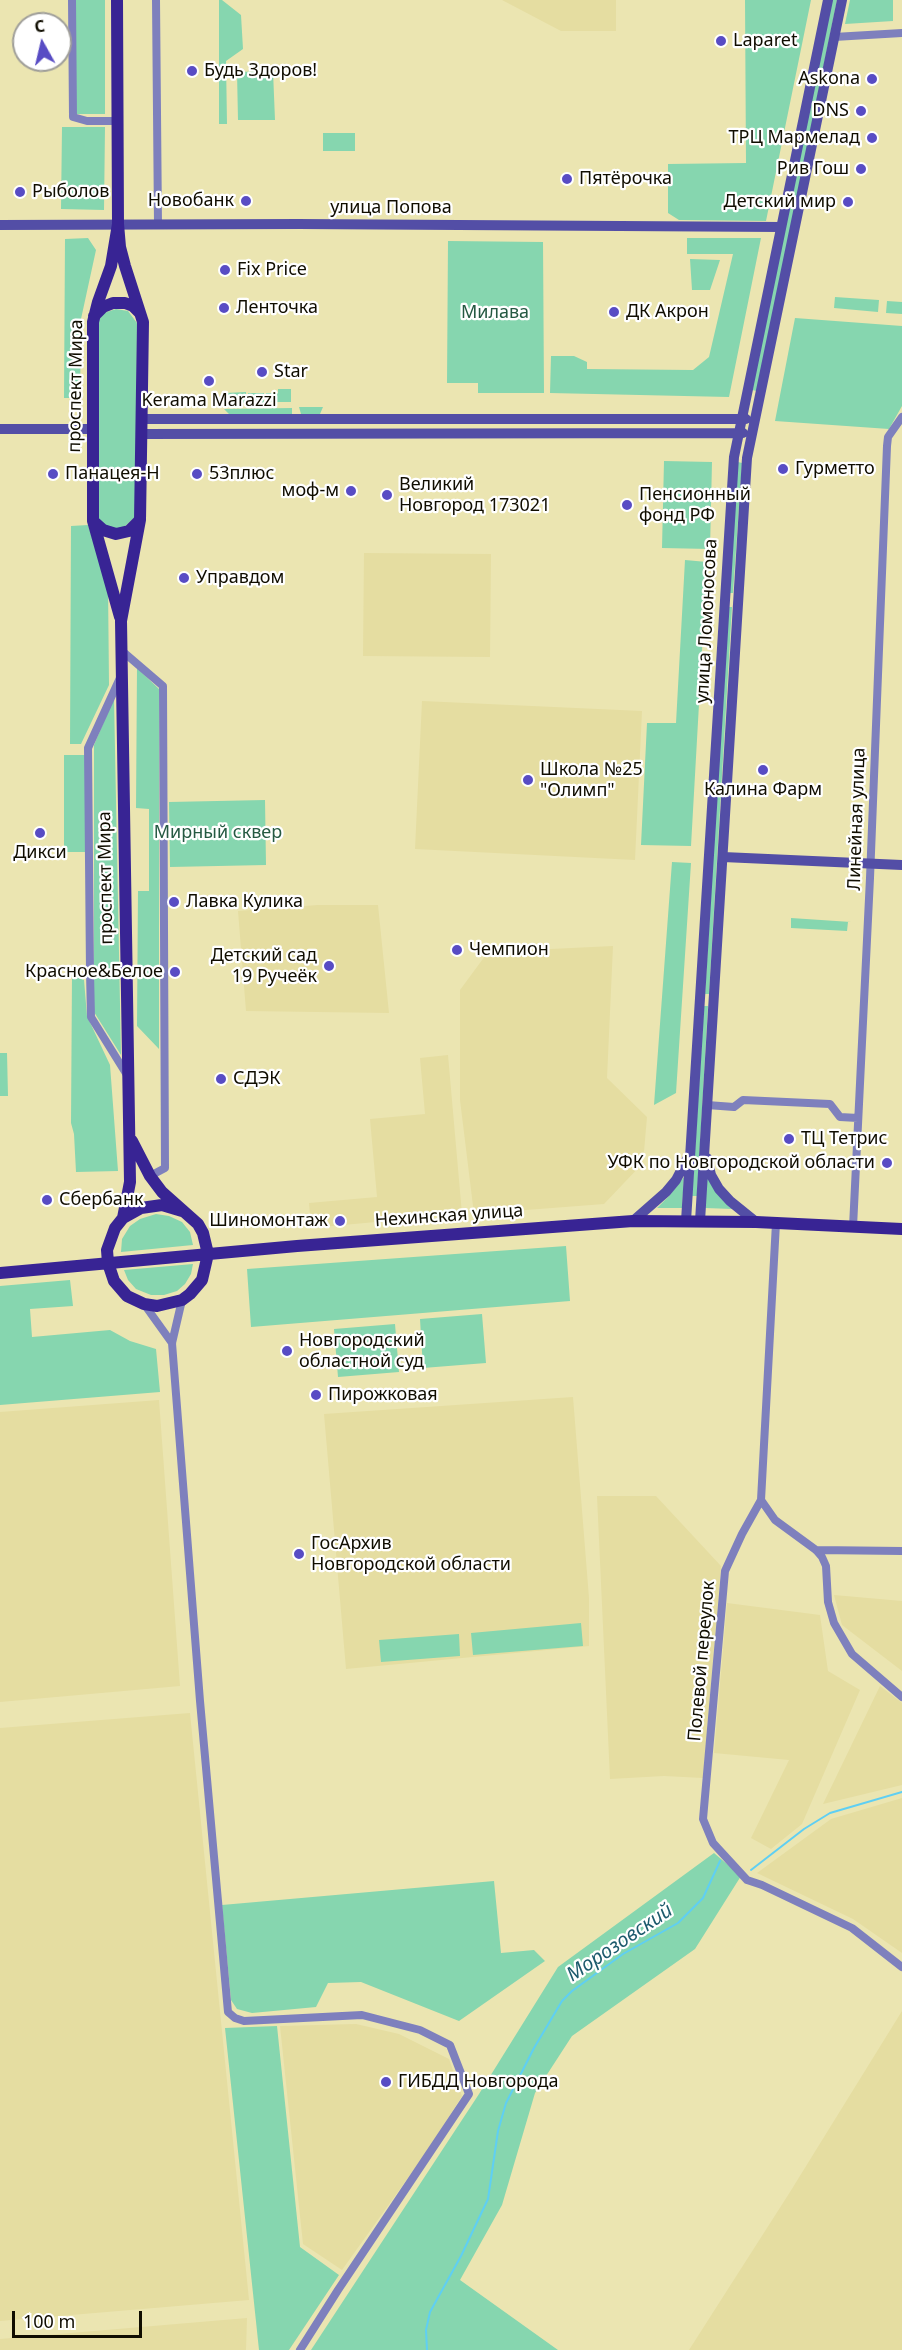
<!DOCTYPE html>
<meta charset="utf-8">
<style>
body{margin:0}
#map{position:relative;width:902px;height:2350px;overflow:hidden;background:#ebe5b1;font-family:"Noto Sans",sans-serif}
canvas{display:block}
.north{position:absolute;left:12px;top:12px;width:60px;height:60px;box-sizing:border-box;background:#fff;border:2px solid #9f9e99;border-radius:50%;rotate:352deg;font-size:16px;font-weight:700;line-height:24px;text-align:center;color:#100d00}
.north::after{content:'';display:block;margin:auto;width:21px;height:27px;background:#584cc4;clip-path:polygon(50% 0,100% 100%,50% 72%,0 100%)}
.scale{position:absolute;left:12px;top:2311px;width:130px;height:27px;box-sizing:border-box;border:3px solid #100d00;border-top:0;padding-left:8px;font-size:18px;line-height:21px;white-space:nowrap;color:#100d00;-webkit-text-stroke:4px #fff;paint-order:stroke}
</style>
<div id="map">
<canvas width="902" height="2350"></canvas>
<div class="north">С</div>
<div class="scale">100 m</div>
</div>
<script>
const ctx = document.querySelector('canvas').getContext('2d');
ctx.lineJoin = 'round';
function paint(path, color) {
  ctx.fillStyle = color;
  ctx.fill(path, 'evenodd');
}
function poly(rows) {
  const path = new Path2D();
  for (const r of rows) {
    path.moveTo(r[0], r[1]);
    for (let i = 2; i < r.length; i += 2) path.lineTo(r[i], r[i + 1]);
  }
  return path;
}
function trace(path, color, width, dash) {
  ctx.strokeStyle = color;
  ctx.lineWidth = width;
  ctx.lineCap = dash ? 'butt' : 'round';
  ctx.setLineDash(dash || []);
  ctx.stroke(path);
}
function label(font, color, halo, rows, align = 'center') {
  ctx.font = font + ' "Noto Sans",sans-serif';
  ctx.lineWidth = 4.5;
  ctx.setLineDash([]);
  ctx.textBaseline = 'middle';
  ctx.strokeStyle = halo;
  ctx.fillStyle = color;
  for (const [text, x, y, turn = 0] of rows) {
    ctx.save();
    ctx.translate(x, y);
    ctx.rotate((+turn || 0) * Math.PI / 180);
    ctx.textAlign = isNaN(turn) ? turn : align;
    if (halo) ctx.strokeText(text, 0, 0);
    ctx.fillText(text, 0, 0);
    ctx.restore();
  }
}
paint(poly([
 [502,0,616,0,616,31,561,31],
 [364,553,491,554,490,657,363,656],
 [422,701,642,711,635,860,415,849],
 [318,905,378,905,389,1013,246,1011,238,911],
 [613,946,607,1078,647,1117,643,1163,604,1204,474,1214,460,1100,460,990,488,952],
 [448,1055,462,1214,311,1228,309,1203,377,1197,370,1119,425,1114,420,1058],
 [573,1397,589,1598,589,1646,346,1669,324,1414],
 [159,1400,180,1686,0,1702,0,1412],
 [597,1496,656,1496,721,1566,703,1778,664,1776,610,1779],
 [834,1595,902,1601,902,1671,842,1625],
 [727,1603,820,1615,828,1671,860,1690,802,1824,771,1849,751,1838,789,1760,714,1753],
 [880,1686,902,1703,902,1785,823,1804],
 [190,1713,249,2300,0,2321,0,1728],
 [902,1798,902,1953,853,1919,757,1873,831,1819],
 [902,2011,902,2350,689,2350,790,2192],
 [356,2024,399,2034,449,2059,462,2096,425,2154,342,2270,303,2244,280,2026],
 [247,2318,246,2350,0,2350,0,2339]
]), '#e5dda1');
paint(poly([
 [74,0,105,0,105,114,76,114],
 [219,0,222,0,241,15,243,49,226,61,227,124,219,124],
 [745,0,811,0,766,221,679,220,668,213,668,164,746,163],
 [832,0,837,0,796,202,790,201],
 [850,0,893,0,893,21,845,24],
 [273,71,275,120,238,120,237,72],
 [62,127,105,127,104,210,61,209],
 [323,133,355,133,355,151,323,151],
 [790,204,795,206,757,391,752,390],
 [88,238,96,250,81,319,80,398,64,398,65,239],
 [687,238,761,238,729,397,550,393,551,356,574,356,587,362,587,369,693,370,709,357,733,254,687,254],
 [448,241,543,242,544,393,478,393,478,383,447,383],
 [690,259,720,260,710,290,692,290],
 [835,297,879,300,878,312,834,308],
 [887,301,902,302,902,314,886,313],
 [116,309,128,311,137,323,136,516,123,528,110,529,99,520,97,322,104,313],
 [795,318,902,326,902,406,889,429,775,421],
 [278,389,291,389,291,402,266,402,266,393,278,393],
 [246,392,246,403,229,401,225,393],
 [248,393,264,393,264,403,248,403],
 [299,407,323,407,320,414,301,414],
 [292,408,292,414,229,414,224,409],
 [664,461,712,462,710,549,662,548],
 [738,462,742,463,733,593,729,593],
 [88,525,108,585,109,685,81,744,70,744,71,526],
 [685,560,707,562,691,846,641,845,647,723,676,723],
 [728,607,732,607,709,994,705,994],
 [137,668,159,689,159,1049,137,1026,138,891,149,891,149,809,136,808],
 [114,698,121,1055,94,1012,94,745],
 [64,755,86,755,85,852,64,852],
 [265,800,266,865,170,867,169,802],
 [672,862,691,863,676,1093,654,1105],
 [791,918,851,922,848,922,847,931,791,928],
 [72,975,84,980,87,1016,110,1065,118,1171,76,1172,74,1134,71,1123],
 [704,1006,708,1006,697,1196,692,1196],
 [0,1053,7,1053,8,1096,0,1096],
 [707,1176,733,1209,705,1208],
 [684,1177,682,1208,657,1208,669,1196],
 [156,1214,169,1216,182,1222,190,1232,193,1245,121,1252,122,1239,130,1226,140,1219],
 [566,1246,570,1301,251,1327,247,1269],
 [193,1264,191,1274,185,1284,177,1291,164,1295,151,1295,136,1289,128,1280,124,1270],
 [70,1280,73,1306,30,1309,32,1337,110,1330,130,1341,156,1349,160,1392,0,1405,0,1286],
 [482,1314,486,1363,423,1368,420,1319],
 [395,1324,399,1372,338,1377,334,1329],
 [581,1623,583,1646,473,1655,471,1633],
 [459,1634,460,1656,381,1662,379,1640],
 [714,1853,741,1876,695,1949,572,2036,535,2093,502,2205,460,2280,558,2350,311,2350,479,2094,558,1967],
 [494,1881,501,1953,534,1950,545,1961,459,2021,361,1982,328,1983,316,2007,252,2013,237,2009,231,2000,222,1905],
 [277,2026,300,2247,339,2275,289,2350,259,2350,225,2028]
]), '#86d6af');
trace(poly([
 [751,1870,804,1829,830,1813,902,1792],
 [427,2350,426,2330,430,2312,461,2256,488,2199,498,2131,506,2103,534,2048,562,2001,572,1991,623,1954,678,1923,703,1898,720,1861]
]), '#5fcff3', 2);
trace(poly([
 [72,0,73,117,87,121,118,121],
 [156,0,158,224],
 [834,37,902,33],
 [121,650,163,686,165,1168,150,1176],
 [120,678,88,748,90,972,91,1017,127,1075],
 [707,1105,734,1107,743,1100,830,1104,840,1117,858,1118],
 [776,1223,761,1500,742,1534,725,1571,703,1819,713,1843,747,1880,762,1885,852,1928,902,1967],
 [853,1227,870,878,887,446,888,437,902,417],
 [182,1300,172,1343,200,1701,228,2012,235,2018,244,2021,362,2015,420,2030,450,2045,469,2094,338,2290,300,2350],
 [144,1304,172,1343],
 [761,1500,775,1520,816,1550,822,1557,826,1566,828,1602,834,1623,852,1654,902,1697],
 [816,1550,902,1551]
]), '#7e80bd', 8);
trace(poly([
 [0,225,298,224,781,227],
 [142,419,746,419],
 [0,429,93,429],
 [142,434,743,433],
 [723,857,902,865],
 [707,1158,711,1175,719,1189,730,1201,756,1222],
 [633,1221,666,1192,676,1180,687,1159],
 [686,1221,734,457,828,0],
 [700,1221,747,458,842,0]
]), '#534ea6', 10);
trace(poly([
 [117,0,118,224,111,266,98,302,93,322,93,521,120,617],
 [118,224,120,247,125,266,143,322,140,520,121,621,130,1182,123,1218],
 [94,316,103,307,113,303,125,303,133,306,140,313],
 [93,521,103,530,116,534,129,531,140,520],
 [132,1141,150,1176,162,1192,198,1224,203,1233,208,1254,202,1280,190,1294,182,1300,157,1306,144,1304,127,1296,114,1281,108,1263,107,1250,115,1228,123,1218,141,1208,162,1205,182,1211],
 [0,1273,297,1246,633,1221,756,1222,902,1229]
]), '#382494', 12);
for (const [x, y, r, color] of [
 [721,41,6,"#584cc4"],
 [192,71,6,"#584cc4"],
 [872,79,6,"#584cc4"],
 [861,111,6,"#584cc4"],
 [872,138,6,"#584cc4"],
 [861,169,6,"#584cc4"],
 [567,179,6,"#584cc4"],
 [20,192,6,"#584cc4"],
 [246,201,6,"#584cc4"],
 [848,202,6,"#584cc4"],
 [225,270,6,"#584cc4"],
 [224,308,6,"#584cc4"],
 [614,312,6,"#584cc4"],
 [262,372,6,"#584cc4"],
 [209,381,6,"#584cc4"],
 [783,469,6,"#584cc4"],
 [53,474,6,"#584cc4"],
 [197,474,6,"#584cc4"],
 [351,491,6,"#584cc4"],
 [387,495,6,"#584cc4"],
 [627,505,6,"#584cc4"],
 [184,578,6,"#584cc4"],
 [763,770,6,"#584cc4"],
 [528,780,6,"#584cc4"],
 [40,833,6,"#584cc4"],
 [174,902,6,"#584cc4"],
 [457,950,6,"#584cc4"],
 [329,966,6,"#584cc4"],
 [175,972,6,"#584cc4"],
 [221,1079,6,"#584cc4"],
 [789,1139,6,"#584cc4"],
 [887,1163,6,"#584cc4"],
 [47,1200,6,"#584cc4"],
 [340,1221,6,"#584cc4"],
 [287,1351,6,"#584cc4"],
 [316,1395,6,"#584cc4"],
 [299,1554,6,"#584cc4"],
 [386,2082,6,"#584cc4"]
]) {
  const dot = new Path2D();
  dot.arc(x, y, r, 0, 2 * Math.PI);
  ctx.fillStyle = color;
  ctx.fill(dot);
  trace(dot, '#fff', 2);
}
label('18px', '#100d00', '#fff', [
 ["Laparet",733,41],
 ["Будь Здоров!",204,71],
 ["Askona",860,79,"right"],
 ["DNS",849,111,"right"],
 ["ТРЦ Мармелад",860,138,"right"],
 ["Рив Гош",849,169,"right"],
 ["Пятёрочка",579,179],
 ["Рыболов",32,192],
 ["Новобанк",234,201,"right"],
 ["Детский мир",836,202,"right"],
 ["Fix Price",237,270],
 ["Ленточка",236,308],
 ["ДК Акрон",626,312],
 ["Star",274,372],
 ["Kerama Marazzi",209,401,"center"],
 ["Гурметто",795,469],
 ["Панацея-Н",65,474],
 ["53плюс",209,474],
 ["Великий",399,485],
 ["Новгород 173021",399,506],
 ["моф-м",339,491,"right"],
 ["Пенсионный",639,495],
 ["фонд РФ",639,516],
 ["Управдом",196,578],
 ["Школа №25",540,770],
 ["\"Олимп\"",540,791],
 ["Калина Фарм",763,790,"center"],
 ["Дикси",40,853,"center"],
 ["Лавка Кулика",186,902],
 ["Чемпион",469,950],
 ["Детский сад",317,956,"right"],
 ["19 Ручеёк",317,977,"right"],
 ["Красное&Белое",163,972,"right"],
 ["СДЭК",233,1079],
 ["ТЦ Тетрис",801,1139],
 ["УФК по Новгородской области",875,1163,"right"],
 ["Сбербанк",59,1200],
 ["Шиномонтаж",328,1221,"right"],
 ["Новгородский",299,1341],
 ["областной суд",299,1362],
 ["Пирожковая",328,1395],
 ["ГосАрхив",311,1544],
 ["Новгородской области",311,1565],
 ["ГИБДД Новгорода",398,2082]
], 'left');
label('18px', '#100d00', '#fff', [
 ["улица Попова",391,208],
 ["проспект Мира",76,386,-89],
 ["улица Ломоносова",707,621,-87],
 ["Линейная улица",857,819,-88],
 ["проспект Мира",106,878,-91],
 ["Нехинская улица",449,1216,-4],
 ["Полевой переулок",702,1661,-85]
]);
label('18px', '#255942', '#fff', [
 ["Милава",495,313],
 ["Мирный сквер",218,833]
]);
label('italic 20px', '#1d5b6d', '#fff', [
 ["Морозовский",620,1943,-34]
]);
</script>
